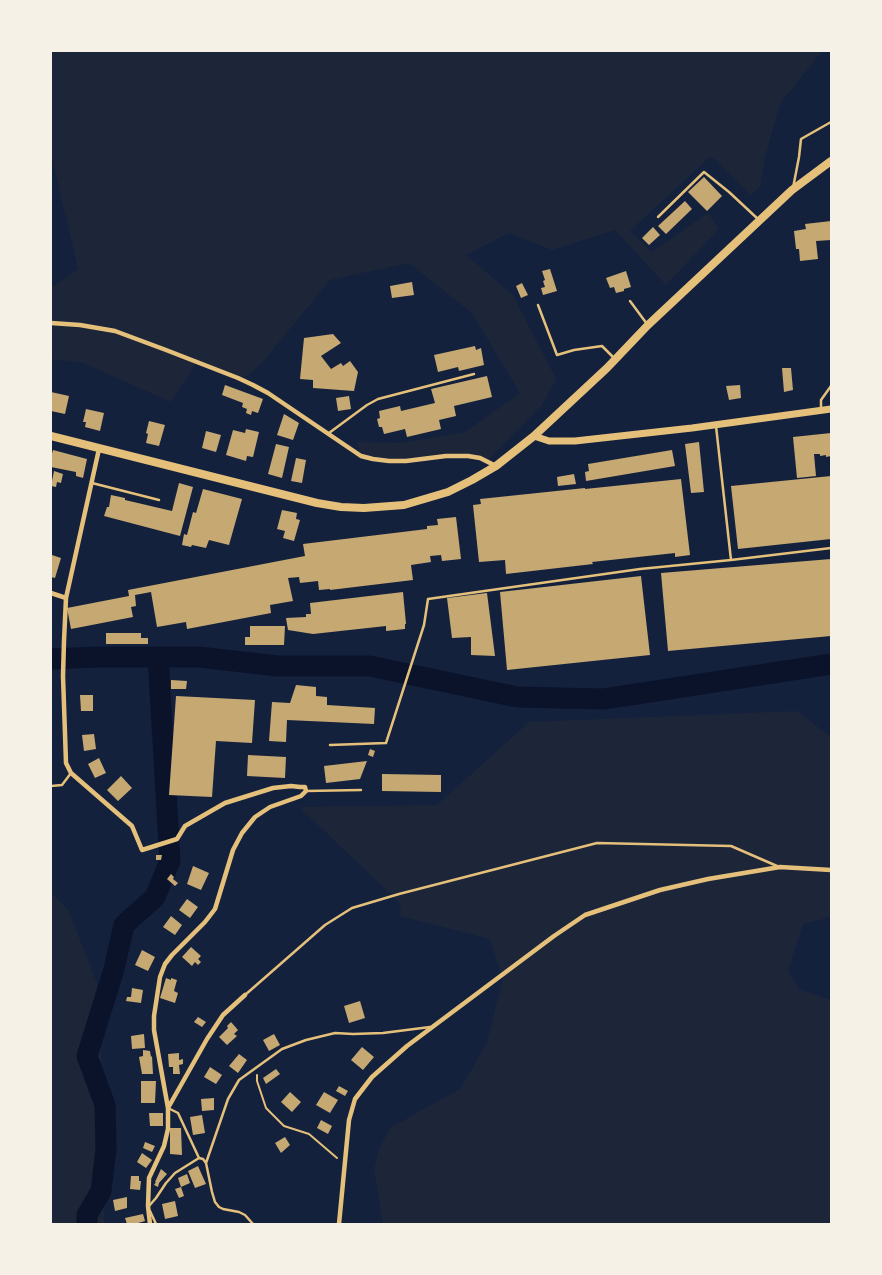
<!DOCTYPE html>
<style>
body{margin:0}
#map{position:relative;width:882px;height:1275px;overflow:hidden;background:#14213d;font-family:Commissioner,sans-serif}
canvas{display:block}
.frame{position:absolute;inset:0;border:52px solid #f6f1e7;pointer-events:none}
</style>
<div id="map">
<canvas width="882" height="1275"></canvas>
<div class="frame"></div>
</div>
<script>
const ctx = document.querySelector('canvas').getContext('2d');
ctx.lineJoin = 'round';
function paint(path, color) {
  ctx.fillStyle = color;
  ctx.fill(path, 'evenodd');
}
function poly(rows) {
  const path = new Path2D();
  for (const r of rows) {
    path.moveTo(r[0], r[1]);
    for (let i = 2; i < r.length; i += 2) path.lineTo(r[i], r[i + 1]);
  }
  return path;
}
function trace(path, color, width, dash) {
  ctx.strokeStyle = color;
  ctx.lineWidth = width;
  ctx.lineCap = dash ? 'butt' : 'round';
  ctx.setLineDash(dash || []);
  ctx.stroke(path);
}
paint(poly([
 [51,51,822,51,780,104,765,157,760,187,751,195,711,156,630,231,652,252,708,213,719,229,666,285,615,230,552,250,509,233,466,255,513,295,556,379,542,405,487,461,468,456,406,461,361,455,357,442,401,443,465,432,520,393,472,313,409,263,330,280,261,364,247,376,238,378,197,362,171,402,81,362,51,359,51,288,78,269,51,154],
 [797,711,831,737,831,917,803,924,788,971,799,989,831,1000,831,1224,383,1224,374,1169,379,1149,390,1128,460,1089,486,1045,503,979,490,939,399,916,401,904,299,807,437,805,529,722],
 [51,892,69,911,100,992,104,1224,51,1224]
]), '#1d2539');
trace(poly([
 [51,659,98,657,199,657,278,666,370,666,517,697,604,699,831,664],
 [87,1224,87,1215,101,1191,106,1149,105,1105,87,1056,114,969,124,925,155,897,170,861,158,657]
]), '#0b132b', 21);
paint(poly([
 [704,177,722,196,707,211,688,192],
 [685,201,692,209,666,234,658,226],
 [831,221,831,240,816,241,818,259,800,261,799,249,796,249,794,231,806,229,805,224],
 [653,227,660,235,649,245,642,238],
 [550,269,557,291,543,295,541,288,545,287,543,281,545,280,542,271],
 [626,271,631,287,624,289,624,291,616,293,614,287,610,288,606,278],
 [412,282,414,295,392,298,390,286],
 [522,283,528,295,521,298,516,286],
 [333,334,341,343,321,356,331,369,341,363,343,366,350,361,358,372,354,391,313,388,313,380,300,379,304,338],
 [475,346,476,350,481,348,484,365,459,371,458,367,438,372,434,355],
 [782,368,791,368,793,390,784,392],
 [487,376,492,397,454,406,456,416,439,420,441,429,407,437,405,429,384,434,382,427,379,427,377,419,380,418,379,411,400,406,401,411,435,403,431,389],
 [225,385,263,399,258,413,252,411,251,415,246,413,247,409,242,407,243,403,222,395],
 [740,385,741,398,729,400,726,386],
 [51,392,69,396,65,414,51,411],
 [349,396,351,409,338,411,336,398],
 [86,409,104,413,100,431,85,427,86,422,83,422],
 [284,414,299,423,293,440,277,435],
 [149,421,165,425,159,446,146,443,148,434,146,433],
 [246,429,259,432,253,457,247,456,246,461,226,455,233,430,245,433],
 [206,431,221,435,216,452,202,448],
 [831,433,831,456,826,457,826,455,820,456,820,454,814,454,816,476,797,478,793,437],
 [699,442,704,492,691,493,685,444],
 [276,444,289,447,282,478,268,474],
 [53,450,87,459,83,478,76,476,76,472,51,467,51,457],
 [672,450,675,466,586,481,585,472,589,471,588,464],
 [296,458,306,460,302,483,291,481],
 [54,471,63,474,61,483,57,482,56,487,51,486],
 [574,474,576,484,558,486,557,477],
 [831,476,831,539,738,549,731,486],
 [681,479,690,555,675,557,675,553,592,562,593,564,506,574,505,560,479,562,473,505,481,504,480,499,585,488,585,489],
 [179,483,193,487,180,536,104,516,107,507,109,507,111,495,125,498,125,500,172,511],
 [203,489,242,499,229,545,209,540,206,548,192,545,191,547,182,545,184,534,187,535,193,512,196,513],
 [282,510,297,513,296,519,300,520,294,541,283,538,285,531,277,529],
 [456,517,461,559,442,561,441,555,430,556,431,562,411,565,413,580,330,590,330,589,319,590,318,581,300,583,299,577,288,578,293,601,270,605,271,613,187,629,186,622,157,627,151,592,135,595,136,606,131,607,133,617,71,629,67,608,129,596,128,590,305,556,303,544,427,529,427,526,438,525,437,519],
 [52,555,61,558,55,578,51,577],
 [831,559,831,636,668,651,661,573],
 [641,576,650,655,507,670,500,592],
 [403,592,406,624,405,624,405,629,386,631,386,626,313,634,288,630,286,618,306,617,306,614,311,614,310,603],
 [487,593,495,656,471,655,471,637,452,638,447,598],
 [250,626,285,626,284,645,245,645,245,637,250,637],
 [106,633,141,633,141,638,148,638,148,644,106,644],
 [171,680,187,681,186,689,171,689],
 [296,685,316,687,316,696,327,697,327,705,375,708,374,724,287,720,286,742,269,741,272,702,290,703],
 [80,695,93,695,93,711,81,711],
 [176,696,255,700,252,743,216,741,212,797,169,795],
 [94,734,96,749,84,751,82,735],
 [370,749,375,751,373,757,368,755],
 [248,755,286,757,285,778,247,776],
 [99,758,106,773,95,778,88,764],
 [367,761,360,779,326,783,324,766],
 [382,774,441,775,441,792,382,791],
 [121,776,132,788,118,801,107,790],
 [156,855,162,855,161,860,156,860],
 [193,866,209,873,201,890,187,884],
 [171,874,174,877,173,879,178,883,175,886,167,879],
 [187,899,198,907,190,918,179,910],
 [171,916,182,925,175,935,163,927],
 [191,947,201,956,198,959,201,962,198,965,195,962,192,966,182,957],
 [142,950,155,957,148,971,135,965],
 [166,978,171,980,171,978,177,980,174,991,178,993,175,1003,160,998],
 [132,988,143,990,141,1003,126,1001,127,997,131,997],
 [360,1001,365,1018,349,1023,344,1006],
 [198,1017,206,1022,202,1027,194,1022],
 [231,1022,238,1030,234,1034,237,1036,227,1045,219,1037,228,1028,227,1026],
 [144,1034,145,1048,132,1049,131,1036],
 [274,1034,280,1045,269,1051,263,1040],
 [362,1047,374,1057,363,1070,351,1060],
 [143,1050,150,1051,151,1057,152,1056,153,1074,142,1074,139,1057,143,1056],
 [179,1053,179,1060,183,1059,183,1064,179,1065,180,1074,173,1074,173,1067,169,1067,168,1054],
 [239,1054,247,1060,238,1073,229,1066],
 [210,1067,222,1075,216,1084,204,1077],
 [276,1069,280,1074,266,1084,263,1078],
 [141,1081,156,1081,155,1103,141,1103],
 [339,1086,348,1091,345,1096,336,1091],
 [290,1092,301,1102,292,1112,281,1102],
 [324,1092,338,1100,330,1113,316,1105],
 [214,1098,214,1110,202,1111,201,1099],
 [149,1113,163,1113,163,1126,150,1126],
 [202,1115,205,1133,193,1135,190,1117],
 [321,1120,332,1126,328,1134,317,1128],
 [170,1128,181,1128,182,1155,170,1154],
 [285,1137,290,1145,281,1153,275,1143],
 [145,1142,155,1146,152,1152,143,1148],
 [142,1153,152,1160,146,1168,137,1162],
 [198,1166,206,1184,195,1188,188,1171],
 [161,1169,167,1174,159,1183,158,1187,154,1185,156,1182,155,1182],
 [187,1174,190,1183,181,1187,178,1178],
 [131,1176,139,1176,139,1181,141,1181,140,1190,130,1189],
 [181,1187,184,1196,179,1198,175,1189],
 [127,1197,127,1208,115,1211,113,1200],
 [175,1201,178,1216,165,1219,162,1204],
 [143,1214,145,1221,135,1224,127,1224,125,1218]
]), '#c6a872');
trace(poly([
 [257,1075,257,1081,266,1108,284,1126,309,1134,337,1158]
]), '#e5c07b', 2);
trace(poly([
 [793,188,799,157,801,139,831,122],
 [658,217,704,172,729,192,759,220],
 [630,301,647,324],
 [538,305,557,355,574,350,602,346,615,359],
 [821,409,821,400,831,386],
 [329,433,367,405,378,399,474,374],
 [92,483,159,500],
 [731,560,831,548],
 [330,745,386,743,424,625,428,599,640,569,731,560,716,426],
 [51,786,62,785,71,773],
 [306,791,361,790],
 [245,995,325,925,352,908,399,894,597,843,731,846,777,866],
 [168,1108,178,1113,199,1158],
 [206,1163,228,1099,239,1080,282,1049,306,1040,335,1033,353,1034,383,1033,430,1027],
 [149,1206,156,1198,166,1183,175,1173,199,1158,203,1159,206,1163,212,1192,215,1202,219,1207,223,1209,239,1212,245,1215,253,1224],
 [150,1211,156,1224]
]), '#e5c07b', 2.5);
trace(poly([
 [51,323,80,325,115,331,166,350,238,378,253,385,268,393,361,456,373,459,389,461,406,461,446,456,468,456,480,458,496,466],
 [99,449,66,598,64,641,63,676,66,763,71,773,132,826,142,850,177,839,185,826,225,803,273,788,291,786,300,787,305,787,306,791,301,796,270,807,255,817,242,833,233,850,215,909,205,922,172,955,165,964,160,977,154,1016,154,1030,168,1108],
 [51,593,66,598],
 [150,1224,148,1206,149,1178,164,1146,168,1129,168,1108,207,1039,223,1015,245,995],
 [339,1224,349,1120,355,1099,372,1077,407,1046,554,936,585,915,660,890,708,879,780,867,831,870]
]), '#e5c07b', 4.5);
trace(poly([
 [534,436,549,441,575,441,692,428,831,409]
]), '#e5c07b', 7);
trace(poly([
 [51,436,317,503,341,507,364,508,404,505,448,492,472,480,496,466,534,436,607,368,648,325,792,190,831,161]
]), '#e5c07b', 8);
</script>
